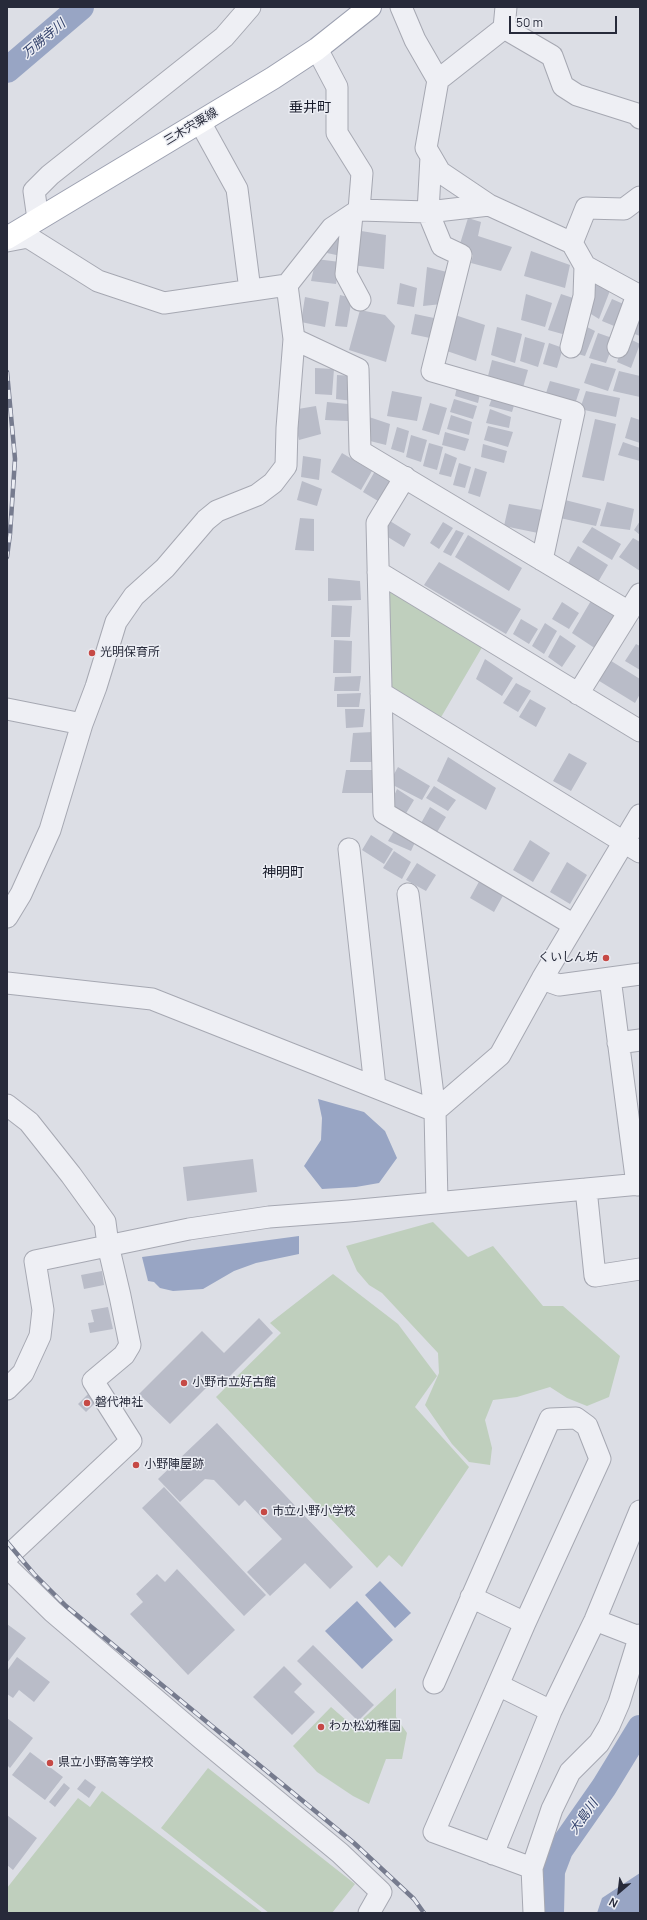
<!DOCTYPE html>
<meta charset="utf-8">
<style>
body{margin:0}
#map{position:relative;width:647px;height:1920px;overflow:hidden;background:#dcdee5;font-family:Manrope,sans-serif}
canvas{display:block}
.frame{position:absolute;inset:0;border:8px solid #272a3a;pointer-events:none}
.north{position:absolute;left:599px;top:1872px;width:40px;height:40px;-webkit-text-stroke:3px #ebedf3;paint-order:stroke;rotate:208deg;font-size:11px;font-weight:700;line-height:16px;text-align:center;color:#272a3a}
.north::after{content:'';display:block;margin:auto;width:14px;height:18px;background:#272a3a;clip-path:polygon(50% 0,100% 100%,50% 72%,0 100%)}
.scale{position:absolute;left:509px;top:16px;width:108px;height:18px;box-sizing:border-box;border:2px solid #272a3a;border-top:0;padding-left:5px;font-size:12px;line-height:14px;white-space:nowrap;color:#272a3a;-webkit-text-stroke:3px #ebedf3;paint-order:stroke}
</style>
<div id="map">
<canvas width="647" height="1920"></canvas>
<div class="frame"></div>
<div class="north">N</div>
<div class="scale">50 m</div>
</div>
<script>
const ctx = document.querySelector('canvas').getContext('2d');
ctx.lineJoin = 'round';
function paint(path, color) {
  ctx.fillStyle = color;
  ctx.fill(path, 'evenodd');
}
function poly(rows) {
  const path = new Path2D();
  for (const r of rows) {
    path.moveTo(r[0], r[1]);
    for (let i = 2; i < r.length; i += 2) path.lineTo(r[i], r[i + 1]);
  }
  return path;
}
function trace(path, color, width, dash) {
  ctx.strokeStyle = color;
  ctx.lineWidth = width;
  ctx.lineCap = dash ? 'butt' : 'round';
  ctx.setLineDash(dash || []);
  ctx.stroke(path);
}
function label(font, color, halo, rows, align = 'center') {
  ctx.font = font + ' Manrope,"Noto Sans JP",sans-serif';
  ctx.lineWidth = 3;
  ctx.setLineDash([]);
  ctx.textBaseline = 'middle';
  ctx.strokeStyle = halo;
  ctx.fillStyle = color;
  for (const [text, x, y, turn = 0] of rows) {
    ctx.save();
    ctx.translate(x, y);
    ctx.rotate((+turn || 0) * Math.PI / 180);
    ctx.textAlign = isNaN(turn) ? turn : align;
    if (halo) ctx.strokeText(text, 0, 0);
    ctx.fillText(text, 0, 0);
    ctx.restore();
  }
}
paint(poly([
 [390,587,484,644,440,719,388,688],
 [433,1222,468,1257,493,1246,543,1306,563,1306,620,1356,609,1397,587,1406,567,1398,550,1387,517,1397,493,1400,485,1420,492,1448,490,1465,469,1462,452,1444,425,1405,439,1373,438,1353,382,1293,369,1285,357,1271,346,1246],
 [333,1274,398,1324,437,1376,415,1407,469,1467,402,1567,389,1555,377,1568,216,1397,281,1333,270,1323],
 [396,1688,396,1717,407,1733,402,1759,386,1759,369,1804,353,1796,317,1772,293,1746,331,1707,354,1727],
 [208,1768,355,1884,332,1913,269,1913,161,1828],
 [102,1791,263,1913,7,1913,7,1888,78,1798,90,1807]
]), '#bfcfbd');
paint(poly([
 [318,1099,364,1112,385,1131,397,1158,379,1183,356,1187,322,1189,304,1166,321,1140,322,1118],
 [299,1236,299,1254,256,1263,234,1271,203,1289,173,1291,160,1288,154,1282,148,1281,142,1257],
 [380,1581,411,1613,395,1628,365,1595],
 [357,1601,393,1640,362,1669,325,1631],
 [640,1873,640,1913,597,1913,602,1898]
]), '#98a5c4');
trace(poly([
 [7,70,81,7],
 [551,1913,552,1871,560,1850,604,1787,640,1728]
]), '#98a5c4', 26);
paint(poly([
 [468,218,481,222,478,236,512,247,501,271,471,263,473,255,459,247],
 [345,230,341,256,327,253,332,238],
 [355,230,386,235,384,269,352,265],
 [531,251,570,265,565,288,524,276],
 [316,259,340,262,336,284,311,281],
 [427,267,447,272,442,304,423,306],
 [590,274,611,288,599,319,586,311],
 [400,283,417,288,414,307,397,304],
 [526,294,552,303,545,327,521,320],
 [561,294,576,299,566,335,548,330],
 [340,295,352,298,347,327,335,326],
 [305,297,329,302,325,327,301,322],
 [612,299,628,306,619,328,602,321],
 [640,305,640,336,629,332],
 [360,310,385,315,395,326,386,362,349,350],
 [415,314,434,318,430,338,411,334],
 [455,315,485,325,476,361,444,350],
 [581,324,595,331,585,356,574,353],
 [497,327,522,334,515,363,491,355],
 [598,333,615,339,606,363,589,358],
 [525,337,545,343,538,367,520,361],
 [626,337,640,344,631,368,617,362],
 [549,343,563,348,557,368,543,364],
 [492,360,528,370,522,391,487,380],
 [591,363,616,369,608,391,584,383],
 [315,368,334,369,332,395,315,394],
 [619,371,640,376,640,397,613,391],
 [337,375,353,376,353,401,336,399],
 [550,381,580,389,575,404,545,396],
 [458,382,481,389,478,403,455,396],
 [392,391,422,397,417,421,387,416],
 [586,391,620,398,616,417,580,409],
 [494,393,516,399,512,412,489,406],
 [454,399,477,406,473,419,450,412],
 [327,402,348,404,348,421,325,420],
 [430,403,447,408,439,435,422,430],
 [316,406,321,434,299,440,292,410],
 [490,409,511,417,509,428,486,423],
 [451,415,472,422,469,435,447,429],
 [369,417,390,424,386,445,366,440],
 [631,417,640,420,640,443,625,438],
 [595,419,616,424,604,481,582,477],
 [488,426,513,432,508,447,484,440],
 [397,427,409,431,404,453,391,449],
 [445,432,469,439,465,451,442,445],
 [411,435,427,440,421,462,406,457],
 [623,442,640,448,640,461,618,455],
 [429,443,443,447,437,470,423,466],
 [483,444,507,451,504,463,481,457],
 [342,453,372,471,361,490,331,472],
 [445,453,457,458,451,477,439,474],
 [303,456,321,459,319,480,301,477],
 [459,463,471,467,465,488,453,485],
 [475,468,487,472,480,497,468,493],
 [375,471,391,480,378,501,363,492],
 [302,481,322,489,317,506,297,500],
 [565,500,601,509,596,526,560,518],
 [607,502,634,509,630,530,600,526],
 [509,504,542,510,538,533,504,526],
 [300,518,314,519,314,551,295,550],
 [390,521,411,534,404,547,383,534],
 [640,521,640,535,634,530],
 [443,522,453,528,439,549,430,543],
 [592,527,621,544,612,560,582,542],
 [456,530,464,533,451,556,443,552],
 [468,535,522,568,509,591,455,557],
 [633,538,640,542,640,571,619,557],
 [578,546,608,565,598,582,568,563],
 [439,562,521,609,506,634,424,585],
 [328,578,360,581,361,600,328,601],
 [592,599,618,614,596,649,572,633],
 [562,602,579,613,569,629,552,619],
 [332,605,352,606,350,637,331,637],
 [521,619,538,629,529,644,513,634],
 [545,623,557,631,544,654,532,646],
 [560,635,576,646,562,667,548,657],
 [334,640,352,641,351,673,333,673],
 [636,644,640,646,640,670,625,661],
 [485,659,513,678,502,696,476,679],
 [608,659,640,679,640,694,635,703,596,679],
 [361,676,359,691,334,691,335,677],
 [516,683,531,691,518,712,503,703],
 [361,693,359,707,337,707,337,694],
 [530,699,546,708,536,727,519,717],
 [345,709,365,709,363,727,346,728],
 [373,732,373,762,350,762,353,733],
 [569,753,587,763,571,791,553,781],
 [448,757,496,788,486,810,437,781],
 [398,767,430,786,422,800,389,783],
 [346,770,376,770,375,793,342,793],
 [434,786,456,800,448,811,426,798],
 [397,789,414,800,405,815,390,805],
 [430,807,446,817,436,834,420,825],
 [397,826,417,838,411,851,388,841],
 [371,835,393,849,384,864,362,850],
 [530,840,550,853,533,882,513,870],
 [394,851,411,862,402,879,383,868],
 [567,862,587,875,570,904,550,892],
 [417,863,436,875,426,891,406,880],
 [481,878,505,892,494,912,470,898],
 [253,1159,257,1192,187,1201,183,1167],
 [102,1271,104,1285,84,1289,81,1275],
 [108,1307,113,1329,90,1333,88,1323,94,1322,91,1310],
 [259,1318,273,1333,222,1384,216,1378,170,1424,139,1394,202,1331,224,1353],
 [89,1393,97,1401,86,1412,78,1404],
 [217,1423,353,1567,330,1589,305,1563,270,1596,247,1572,282,1539,245,1500,239,1506,214,1480,205,1479,180,1502,158,1479],
 [164,1487,266,1595,244,1616,142,1508],
 [177,1569,235,1630,188,1675,130,1614,143,1602,136,1594,157,1574,165,1582],
 [7,1624,26,1638,7,1663],
 [313,1645,374,1705,358,1721,297,1661],
 [17,1657,50,1682,34,1702,19,1690,13,1698,7,1694,7,1671],
 [284,1666,302,1684,294,1692,315,1712,292,1735,253,1697],
 [7,1718,33,1738,10,1768,7,1765],
 [30,1752,63,1777,45,1800,12,1775],
 [85,1779,96,1787,89,1798,77,1789],
 [64,1783,70,1788,55,1807,49,1802],
 [7,1815,37,1838,13,1870,7,1865]
]), '#b9bcc8');
const minor = poly([
 [401,7,415,40,438,80,426,148,440,172,489,205,572,243,585,266,640,296],
 [504,28,506,7],
 [438,80,504,28,552,56,563,86,577,95,637,114,640,118],
 [200,122,237,189,250,290],
 [431,157,428,212,442,246,461,255,432,371,574,412,542,560],
 [359,210,428,212,489,205],
 [352,215,346,274,360,300],
 [38,219,34,191,50,175,224,37,250,7],
 [7,241,28,237,98,281,164,303,287,285],
 [572,243,586,208,624,209,640,197],
 [294,339,358,369,360,451,629,612],
 [571,347,584,296,585,266],
 [618,347,637,295],
 [405,477,377,523,384,813,574,925],
 [378,572,640,731],
 [381,693,640,852],
 [578,694,640,594],
 [7,709,82,724],
 [349,849,375,1087],
 [408,894,435,1111,437,1202],
 [7,917,21,894,50,830,82,724,96,687,116,622,134,596,165,568,206,520,217,511,257,495,273,483,286,466,287,428,294,339,287,285,332,228,359,210,362,173,337,133,337,87,317,49],
 [610,978,637,1185],
 [542,979,559,985,640,974],
 [7,983,152,999,435,1111],
 [618,1043,640,1040],
 [7,1105,29,1122,71,1175,105,1222,108,1245,120,1296,130,1345,124,1355,93,1381,131,1441,7,1557],
 [435,1111,500,1055,542,979,640,815],
 [586,1189,595,1276,640,1269],
 [7,1389,23,1373,40,1336,43,1310,35,1261,189,1229,269,1217,349,1211,640,1184],
 [7,1567,53,1612,202,1739,340,1853,381,1892,369,1913],
 [471,1597,525,1623],
 [595,1620,639,1637],
 [434,1683,550,1419,576,1418,587,1426,600,1459,525,1623,434,1832,532,1868],
 [498,1685,551,1711],
 [493,1854,551,1711,595,1620,640,1511],
 [534,1913,532,1868,552,1809,570,1772,599,1743,609,1726,619,1703,640,1635]
]);
const major = poly([
 [7,238,273,78,317,49,370,7]
]);
trace(minor, '#a6a8b2', 23);
trace(major, '#9ca0b0', 24);
trace(minor, '#eeeff4', 21);
trace(major, '#fff', 22);
const rail = poly([
 [7,372,15,459,10,534,7,557],
 [7,1542,34,1574,66,1606,354,1843,414,1899,424,1913]
]);
trace(rail, '#767b8e', 4.5);
trace(rail, '#ebedf3', 3, [9]);
for (const [x, y, r, color] of [
 [92,653,4,"#c64945"],
 [606,958,4,"#c64945"],
 [184,1383,4,"#c64945"],
 [87,1403,4,"#c64945"],
 [136,1465,4,"#c64945"],
 [264,1512,4,"#c64945"],
 [321,1727,4,"#c64945"],
 [50,1763,4,"#c64945"]
]) {
  const dot = new Path2D();
  dot.arc(x, y, r, 0, 2 * Math.PI);
  ctx.fillStyle = color;
  ctx.fill(dot);
  trace(dot, '#ebedf3', 1.5);
}
label('12px', '#272a3a', '#ebedf3', [
 ["三木宍粟線",191,127,-31]
]);
label('12px', '#272a3a', '#ebedf3', [
 ["光明保育所",100,653],
 ["くいしん坊",598,958,"right"],
 ["小野市立好古館",192,1383],
 ["磐代神社",95,1403],
 ["小野陣屋跡",144,1465],
 ["市立小野小学校",272,1512],
 ["わか松幼稚園",329,1727],
 ["県立小野高等学校",58,1763]
], 'left');
label('italic 13px', '#33426c', '#ebedf3', [
 ["万勝寺川",44,39,-40],
 ["大島川",584,1817,-55]
]);
label('14px', '#191c2b', '#ebedf3', [
 ["垂井町",310,108],
 ["神明町",283,873]
]);
</script>
